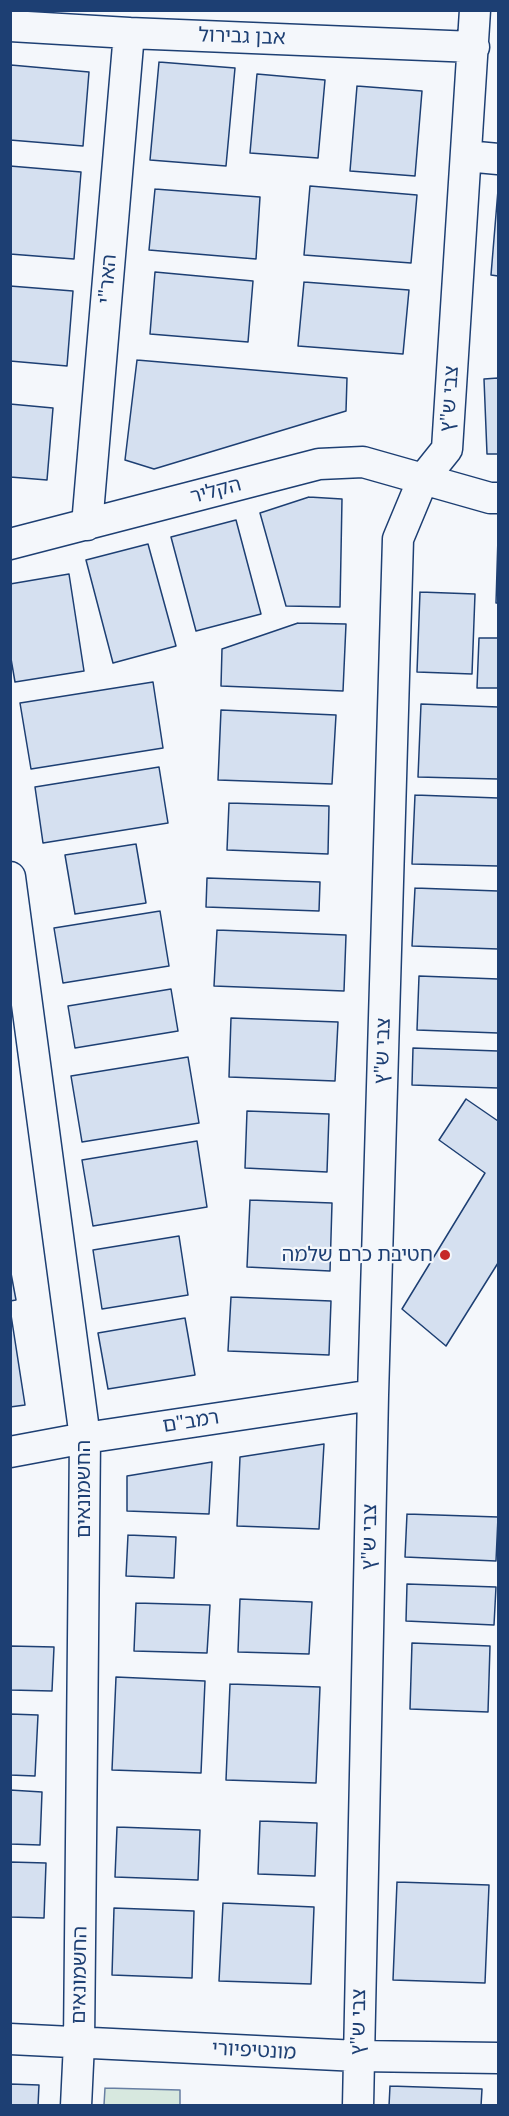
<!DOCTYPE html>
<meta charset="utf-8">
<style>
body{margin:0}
#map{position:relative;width:509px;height:2116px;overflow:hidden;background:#f4f7fb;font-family:"Noto Serif",serif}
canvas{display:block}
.frame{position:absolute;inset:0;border:12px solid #1d3f73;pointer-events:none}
</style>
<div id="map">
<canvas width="509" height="2116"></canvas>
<div class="frame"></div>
</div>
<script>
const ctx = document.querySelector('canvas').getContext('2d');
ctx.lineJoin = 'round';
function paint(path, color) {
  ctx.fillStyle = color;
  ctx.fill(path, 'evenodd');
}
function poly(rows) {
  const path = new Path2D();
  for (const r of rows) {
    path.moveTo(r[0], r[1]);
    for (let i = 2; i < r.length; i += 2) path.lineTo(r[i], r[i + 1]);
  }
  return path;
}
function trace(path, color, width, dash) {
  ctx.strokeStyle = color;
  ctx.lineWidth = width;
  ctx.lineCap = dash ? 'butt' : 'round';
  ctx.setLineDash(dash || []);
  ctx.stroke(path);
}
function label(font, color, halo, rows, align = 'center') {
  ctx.font = font + ' "Noto Serif","Noto Sans Hebrew",serif';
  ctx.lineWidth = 4.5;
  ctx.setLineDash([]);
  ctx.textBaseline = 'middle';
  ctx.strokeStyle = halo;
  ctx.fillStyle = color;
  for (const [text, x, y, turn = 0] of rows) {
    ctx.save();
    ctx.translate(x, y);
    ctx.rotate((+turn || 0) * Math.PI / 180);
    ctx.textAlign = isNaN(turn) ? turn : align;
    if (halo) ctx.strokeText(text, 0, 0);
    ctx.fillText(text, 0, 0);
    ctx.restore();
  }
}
const green = poly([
 [105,2088,180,2090,180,2105,104,2105,105,2088]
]);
paint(green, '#d7e8df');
trace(green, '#687fa3', 1.5);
const building = poly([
 [159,62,235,68,226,166,150,160,159,62],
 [11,65,89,72,83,146,10,140,11,65],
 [257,74,325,80,318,158,250,153,257,74],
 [357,86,422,91,415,176,350,171,357,86],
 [10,166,81,172,74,259,10,254,10,166],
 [310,186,417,195,411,263,304,255,310,186],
 [155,189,260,197,256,259,149,250,155,189],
 [498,190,498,276,491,275,498,190],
 [155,272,253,281,248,342,150,334,155,272],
 [304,282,409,290,403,354,298,346,304,282],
 [10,286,73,291,67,366,10,361,10,286],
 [137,360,347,378,346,411,154,469,125,460,137,360],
 [498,378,498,454,487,454,484,379,498,378],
 [10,404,53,408,47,480,10,477,10,404],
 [309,497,342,499,340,607,286,606,260,513,309,497],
 [236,520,261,614,196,631,171,537,236,520],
 [498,537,498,603,496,603,498,537],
 [148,544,176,646,113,663,86,560,148,544],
 [69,574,84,671,15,682,10,653,10,584,69,574],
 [420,592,475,594,472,674,417,672,420,592],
 [298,623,346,624,343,691,221,686,222,649,298,623],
 [479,638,498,638,498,688,477,688,479,638],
 [153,682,163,748,31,769,20,703,153,682],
 [421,704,498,707,498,779,418,777,421,704],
 [221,710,336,715,332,784,218,780,221,710],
 [159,767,168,823,43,843,35,787,159,767],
 [415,795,498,798,498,866,412,864,415,795],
 [229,803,329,806,328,854,227,850,229,803],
 [136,844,146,903,75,914,65,855,136,844],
 [207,878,320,882,319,911,206,907,207,878],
 [415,888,498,891,498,949,412,946,415,888],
 [160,911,169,966,63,983,54,928,160,911],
 [217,930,346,935,344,991,214,986,217,930],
 [419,976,498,979,498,1033,417,1030,419,976],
 [171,989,178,1031,75,1048,68,1006,171,989],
 [231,1018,338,1022,335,1081,229,1077,231,1018],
 [413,1048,498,1051,498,1088,412,1085,413,1048],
 [188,1057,199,1123,82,1142,71,1076,188,1057],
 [466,1099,498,1121,498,1263,446,1346,402,1309,485,1173,439,1140,466,1099],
 [247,1111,329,1114,327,1172,245,1168,247,1111],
 [197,1141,207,1207,93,1226,82,1160,197,1141],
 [250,1200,332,1203,330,1271,247,1267,250,1200],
 [179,1236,188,1295,102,1309,93,1250,179,1236],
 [10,1268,16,1300,10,1301,10,1268],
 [231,1297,331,1301,329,1355,228,1351,231,1297],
 [11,1315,25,1405,10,1407,10,1315,11,1315],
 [185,1318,195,1375,108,1389,98,1333,185,1318],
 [324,1444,319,1529,237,1526,240,1457,324,1444],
 [212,1462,209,1514,127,1511,127,1476,212,1462],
 [407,1514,498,1517,496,1561,405,1557,407,1514],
 [128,1535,176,1537,174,1578,126,1576,128,1535],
 [407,1584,496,1587,494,1625,406,1621,407,1584],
 [240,1599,312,1602,309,1654,238,1652,240,1599],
 [136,1603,210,1605,207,1653,134,1651,136,1603],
 [412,1643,490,1646,488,1712,410,1709,412,1643],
 [10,1646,54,1647,52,1691,10,1690,10,1646],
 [116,1677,205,1681,201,1773,112,1770,116,1677],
 [230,1684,320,1687,316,1783,226,1780,230,1684],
 [10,1714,38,1715,35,1776,10,1775,10,1714],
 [10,1790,42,1792,40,1845,10,1844,10,1790],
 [260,1821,317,1823,315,1876,258,1874,260,1821],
 [117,1827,200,1830,198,1880,115,1877,117,1827],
 [10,1862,46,1863,44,1918,10,1917,10,1862],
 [397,1882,489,1885,485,1983,393,1980,397,1882],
 [223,1903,314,1907,311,1984,219,1981,223,1903],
 [114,1908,194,1911,192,1978,112,1975,114,1908],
 [10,2084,39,2085,38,2106,10,2106,10,2084],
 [390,2086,482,2089,481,2106,389,2106,390,2086]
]);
paint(building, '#d5e0f0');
trace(building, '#1d3f73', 1.5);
const minor = poly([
 [10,26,129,33,474,47],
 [466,156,498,159],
 [87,525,129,33],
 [10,544,319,464,363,462,490,498,498,498],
 [10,877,85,1438,79,2043,76,2106],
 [10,1452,85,1438,373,1395],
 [10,2039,358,2056,498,2058],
 [358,2106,373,1395,398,539,423,479,447,449,475,10]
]);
trace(minor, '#1d3f73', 33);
trace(minor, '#f4f7fb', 30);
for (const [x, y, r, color] of [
 [445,1255,6,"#c62828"]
]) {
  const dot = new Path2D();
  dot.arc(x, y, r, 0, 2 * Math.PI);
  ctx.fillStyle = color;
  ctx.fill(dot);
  trace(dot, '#f4f7fb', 2);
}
label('20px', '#1d3f73', '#f4f7fb', [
 ["אבן גבירול",242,37,2],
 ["האר\"י",108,279,-85],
 ["צבי ש\"ץ",450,399,-86],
 ["הקליר",216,491,-15],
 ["צבי ש\"ץ",383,1051,-88],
 ["רמב\"ם",191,1422,-9],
 ["החשמונאים",84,1489,-90],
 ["צבי ש\"ץ",370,1537,-89],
 ["החשמונאים",80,1975,-89],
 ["צבי ש\"ץ",359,2022,-89],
 ["מונטיפיורי",254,2051,3]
]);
label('20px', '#1d3f73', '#f4f7fb', [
 ["חטיבת כרם שלמה",433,1255]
], 'right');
</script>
